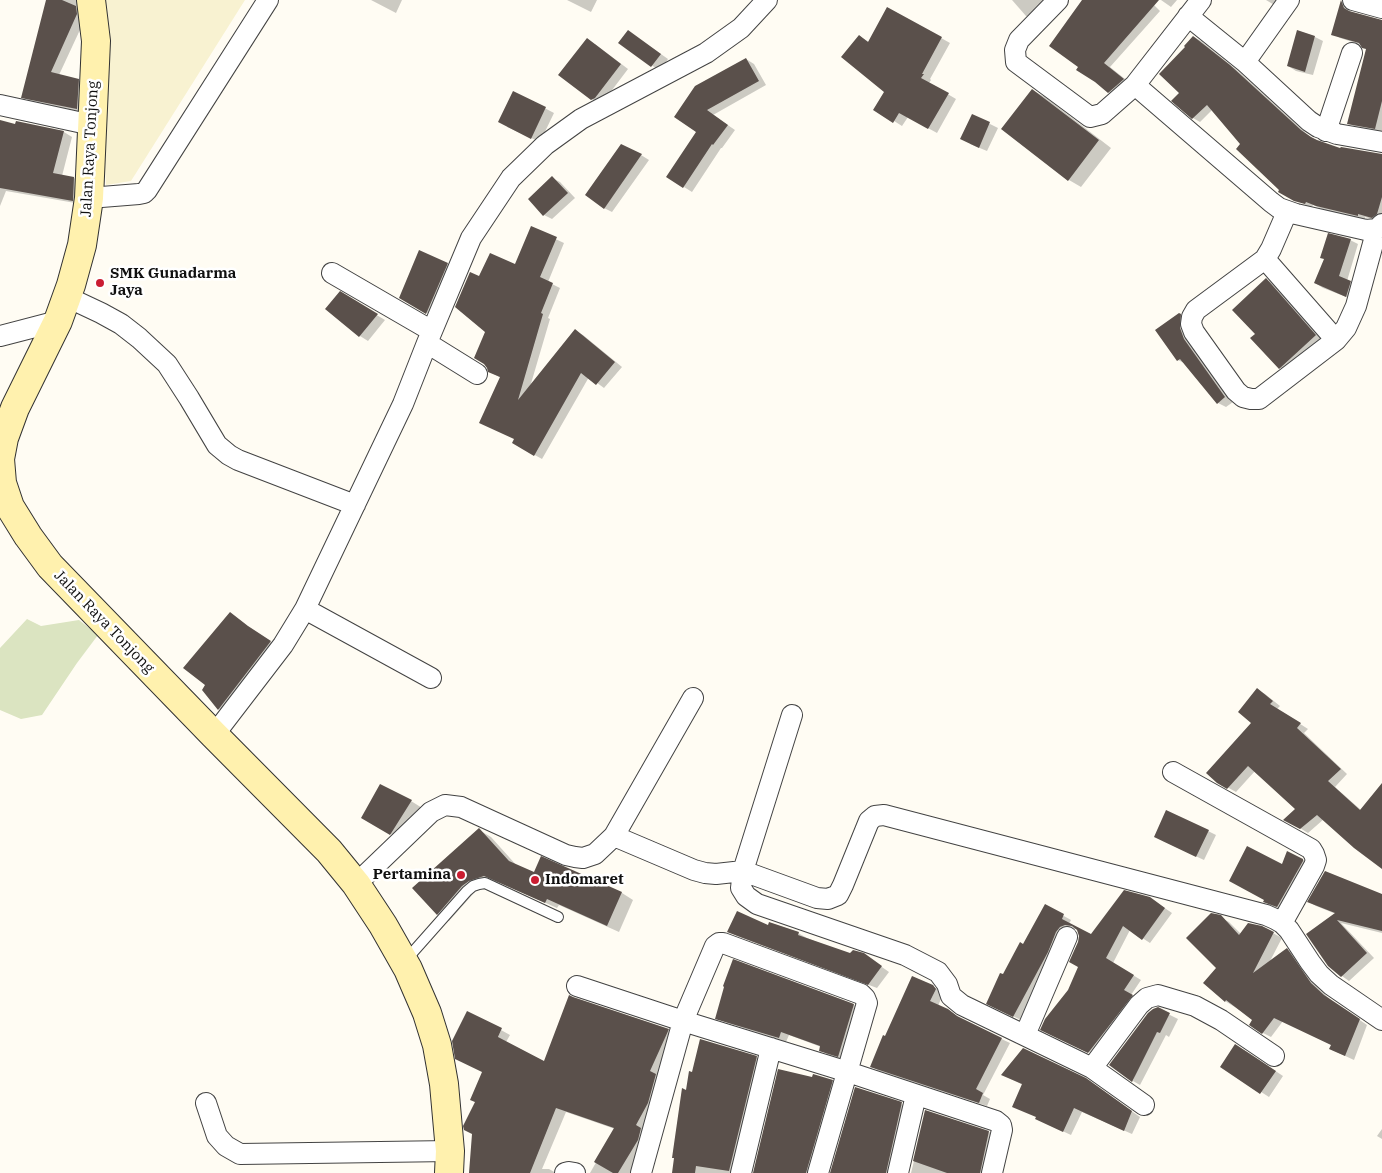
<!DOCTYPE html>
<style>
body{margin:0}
canvas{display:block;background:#fffcf3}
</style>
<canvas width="1382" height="1173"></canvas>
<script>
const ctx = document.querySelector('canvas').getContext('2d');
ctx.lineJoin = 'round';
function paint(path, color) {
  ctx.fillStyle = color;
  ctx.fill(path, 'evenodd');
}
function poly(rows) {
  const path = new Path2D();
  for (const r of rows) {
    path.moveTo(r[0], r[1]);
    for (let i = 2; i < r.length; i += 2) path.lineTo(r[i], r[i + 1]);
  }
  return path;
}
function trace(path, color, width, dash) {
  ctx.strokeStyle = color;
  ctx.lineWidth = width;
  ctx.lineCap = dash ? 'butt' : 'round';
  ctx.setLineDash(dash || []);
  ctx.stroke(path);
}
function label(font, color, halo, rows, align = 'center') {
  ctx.font = font + ' "IBM Plex Serif",serif';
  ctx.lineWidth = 5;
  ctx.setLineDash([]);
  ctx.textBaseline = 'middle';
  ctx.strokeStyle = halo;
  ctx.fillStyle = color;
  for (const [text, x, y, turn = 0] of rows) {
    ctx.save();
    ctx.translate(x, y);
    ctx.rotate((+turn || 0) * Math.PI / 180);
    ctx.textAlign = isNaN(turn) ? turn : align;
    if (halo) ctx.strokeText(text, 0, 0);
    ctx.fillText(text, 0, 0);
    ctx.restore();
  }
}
paint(poly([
 [96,0,245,0,131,181,106,185]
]), '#f8f2d1');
paint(poly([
 [27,619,41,626,79,620,98,635,77,663,42,715,21,719,0,710,0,648]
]), '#dbe4c1');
paint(poly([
 [47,0,81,0,78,9,84,12,85,19,59,75,78,80,86,85,85,113,31,102,23,97],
 [371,0,402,0,396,13],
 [567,0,597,0,591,12],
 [1012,0,1061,0,1038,23,1026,16],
 [1084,0,1149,0,1160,11,1110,67,1130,83,1115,96,1108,92,1080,66],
 [1161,0,1177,0,1171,7],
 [1266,0,1281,0,1276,6],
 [1342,2,1348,5,1351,13,1382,23,1382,132,1355,127,1348,123,1367,49,1362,45,1340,38,1333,34],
 [888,8,950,43,930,79,931,80,929,83,956,99,937,133,908,117,902,126,875,109,886,92,859,36,869,42],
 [628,31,668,59,660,71,620,43],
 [1194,37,1201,41,1238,71,1308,135,1318,142,1341,150,1382,155,1382,219,1379,221,1365,217,1365,219,1324,210,1313,205,1312,207,1308,206,1287,195,1212,110,1200,122,1193,118,1181,93],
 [1315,37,1323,41,1313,75,1296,71,1288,66],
 [595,44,628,69,603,102,600,104,592,99],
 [746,59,754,64,766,85,713,115,735,130,722,148,721,148,692,192,684,187,698,132,675,116],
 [1032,90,1045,97,1111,148,1081,187,1069,180],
 [514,92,554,113,540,142,507,127],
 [972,115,998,128,987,151,970,144],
 [0,121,16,125,17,122,64,132,72,137,62,176,74,178,82,183,81,204,6,191,0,206],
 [641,155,649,160,612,212,604,208],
 [552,178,560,182,575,198,552,219,544,215],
 [532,228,564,243,548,282,560,288,548,318,550,319,530,387,575,331,583,335,622,367,604,388,589,377,542,459,513,443,516,439,501,378,490,372,487,331,480,278,515,266],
 [1350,240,1358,244,1347,281,1358,286,1354,300,1323,288,1315,283,1325,260],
 [447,264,460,271,439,320,400,297],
 [1266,279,1277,286,1326,342,1290,374,1280,368,1257,334],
 [340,293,385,320,368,341,360,336,326,309],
 [1179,314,1188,319,1192,344,1233,402,1226,407,1218,403,1186,364,1178,360],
 [230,613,253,631,276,645,224,712,219,709,204,690],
 [1258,690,1265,694,1280,706,1277,709,1308,729,1304,733,1347,774,1335,787,1361,810,1382,785,1382,867,1324,819,1308,833,1285,819,1296,809,1255,771,1236,792,1218,782,1253,723],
 [411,801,427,811,407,843,363,818],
 [479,830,491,837,518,867,534,874,541,858,622,893,633,900,619,932,559,905,557,908,501,883,496,882,481,887,474,893,449,921,437,914],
 [1208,831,1216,835,1204,860,1163,841],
 [1302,859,1311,864,1286,911,1272,906,1264,901,1283,866],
 [1382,896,1382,933,1341,923,1374,958,1349,981,1342,976,1329,965,1336,914,1316,906,1309,902],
 [1150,898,1172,913,1150,943,1130,930,1113,963,1141,980,1131,995,1140,1000,1097,1056,1049,1034,1080,967,1080,935,1078,929,1074,929,1068,931,1021,1020,996,1008,1004,976,1024,946,1046,906,1071,920,1069,924,1092,935],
 [1220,917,1229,922,1241,934,1262,927,1282,938,1269,963,1287,950,1295,954,1319,989,1332,1001,1367,1025,1354,1060,1330,1049,1332,1045,1283,1021,1271,1037,1263,1033,1254,1019,1225,1001,1217,968],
 [769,927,798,933,807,938,850,955,872,960,889,972,877,988,737,936,729,931],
 [733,961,854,1005,861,1010,846,1060,828,1055,821,1050,821,1047,789,1035,786,1042,725,1022,717,1018],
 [932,986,941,991,943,994,938,1006,956,1015,962,1020,1010,1043,983,1095,990,1099,987,1106,879,1071,871,1066,885,1037],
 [1158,1009,1178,1019,1169,1037,1166,1035,1140,1085,1133,1081],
 [501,1030,510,1035,506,1042,545,1062,668,1030,677,1035,646,1145,630,1173,590,1173,615,1129,566,1112,542,1169,549,1169,556,1173,470,1173,476,1103,472,1100],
 [1244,1050,1283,1076,1269,1097,1222,1067],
 [756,1057,765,1062,739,1173,673,1173,687,1092],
 [1003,1075,1094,1085,1140,1117,1132,1134,1082,1112,1071,1135,1045,1123,1023,1085],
 [813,1078,832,1081,841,1086,816,1173,754,1173],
 [902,1104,910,1109,896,1173,832,1173],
 [926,1112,989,1132,998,1138,990,1173,911,1173],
 [1382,1129,1382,1139,1377,1136]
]), '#0003');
paint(poly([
 [46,0,62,0,76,6,77,14,51,72,79,79,77,109,21,98],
 [1082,0,1159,0,1104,63,1124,79,1108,93,1095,82,1076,70,1078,67,1049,46],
 [1341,0,1344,8,1349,11,1382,20,1382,101,1375,129,1347,124,1366,49,1362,48,1359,43,1331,35],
 [887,7,942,37,922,74,924,74,921,78,949,93,928,129,899,113,893,123,873,110,884,92,841,57,859,35,868,42],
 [628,30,661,54,651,67,618,43],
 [1297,30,1315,36,1305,72,1287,66],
 [1193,36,1230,65,1301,130,1311,137,1317,140,1340,148,1341,147,1382,154,1382,197,1377,214,1372,218,1358,214,1358,216,1316,206,1306,202,1305,204,1294,201,1278,192,1279,190,1236,149,1240,144,1207,105,1192,119,1171,101,1179,93,1159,74,1185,47,1184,46],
 [587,38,621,64,595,98,591,100,558,75],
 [746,58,759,81,707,110,728,125,713,145,712,144,683,188,666,177,696,132,674,117,695,86],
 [1032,89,1099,140,1068,181,1001,129],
 [513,91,546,107,531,139,498,122],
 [972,114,990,122,979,148,960,139],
 [0,120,15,124,16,121,64,131,53,173,74,177,73,201,0,188],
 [621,144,642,154,604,209,585,195],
 [552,176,568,193,543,216,528,199],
 [531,226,557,237,540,277,553,283,541,313,543,314,518,400,575,329,615,362,596,385,581,373,534,456,512,443,514,439,479,423,500,377,488,372,487,368,484,364,474,358,485,332,455,307,470,272,479,276,490,253,515,264],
 [1328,233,1351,239,1339,276,1351,281,1346,297,1314,283,1324,259,1320,258],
 [419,250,448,263,426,314,399,298],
 [1266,278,1316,335,1279,369,1250,338,1255,334,1232,310],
 [340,291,378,314,359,337,325,309],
 [1179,313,1181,314,1180,328,1184,339,1225,397,1217,404,1180,359,1177,361,1155,330],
 [230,612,248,626,271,641,218,710,202,690,205,685,183,668],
 [1257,688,1273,701,1270,704,1301,723,1297,728,1341,769,1328,781,1360,810,1382,783,1382,869,1354,848,1317,815,1300,829,1283,820,1295,809,1248,766,1227,789,1217,783,1206,773,1251,723,1238,712],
 [380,784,412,800,390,835,361,818],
 [1166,810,1209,830,1196,857,1154,837],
 [479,828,509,861,534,872,541,856,622,892,607,926,547,899,545,903,484,876,469,881,462,886,437,915,412,888],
 [1247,846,1282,864,1287,851,1303,859,1303,861,1277,907,1263,902,1264,900,1229,881],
 [1325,871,1382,894,1382,931,1337,920,1367,953,1341,977,1328,966,1306,934,1335,913,1307,902],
 [1124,890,1150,897,1165,908,1142,940,1123,926,1106,958,1134,975,1124,990,1133,995,1088,1053,1040,1030,1045,1019,1068,990,1078,967,1069,962,1078,942,1079,936,1077,930,1072,926,1065,925,1060,927,1056,932,1048,952,1013,1017,986,1004,1000,973,1003,974,1020,942,1023,944,1045,904,1064,914,1062,919,1091,934],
 [737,911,768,925,769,922,799,932,798,935,850,953,853,950,864,953,882,966,868,985,727,932],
 [1211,913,1221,915,1239,935,1248,923,1262,926,1274,932,1253,973,1287,948,1311,983,1324,995,1360,1019,1345,1056,1329,1049,1331,1045,1274,1018,1262,1034,1249,1025,1252,1020,1226,1000,1225,1002,1203,983,1216,968,1186,938],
 [733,959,854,1004,838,1057,819,1051,820,1046,781,1032,779,1038,715,1019,724,987,723,986],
 [912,976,933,985,936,989,930,1001,948,1009,957,1016,1002,1038,976,1089,983,1093,979,1103,870,1067,883,1035,885,1036],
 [569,995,573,997,669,1029,650,1071,656,1074,648,1103,636,1125,641,1128,638,1140,618,1173,613,1173,594,1162,614,1128,556,1108,530,1173,469,1173,472,1134,464,1130,463,1126,475,1102,470,1100,482,1072,455,1059,452,1041,467,1011,502,1028,498,1037,544,1061],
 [1158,1007,1170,1013,1160,1033,1157,1032,1132,1082,1109,1065,1148,1013,1153,1009],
 [700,1039,757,1056,729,1171,696,1166,695,1173,672,1173,674,1158,672,1158,682,1088,686,1090,689,1071,692,1072],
 [1235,1044,1276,1071,1260,1094,1220,1067],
 [1023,1048,1086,1078,1132,1111,1124,1131,1074,1108,1063,1132,1035,1119,1036,1117,1012,1107,1022,1084,1001,1075],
 [778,1069,812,1077,813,1074,833,1080,806,1173,753,1173],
 [855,1087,902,1102,886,1173,830,1173],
 [925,1110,989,1131,980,1173,947,1173,913,1161]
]), '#5a504b');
const service = poly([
 [405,961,467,891,473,886,479,884,485,883,558,917]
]);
const minor = poly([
 [1058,0,1019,40,1015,50,1016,62,1090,117,1102,114,1135,85,1201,0],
 [1353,0,1382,8],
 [1188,16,1245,62,1309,121,1318,127,1337,134,1382,142],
 [1245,62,1289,0],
 [1135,85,1271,202,1279,208,1296,214,1366,230,1377,229,1382,224],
 [0,105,92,125],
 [1326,131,1352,53],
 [89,198,139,194,144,193,147,190,268,0],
 [1287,212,1271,249,1265,259,1196,310,1192,317,1191,324,1194,332,1236,391,1243,397,1251,399,1259,399,1336,340,1346,328,1356,306,1377,229],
 [1265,259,1336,340],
 [332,273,432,331],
 [67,297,101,313,121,324,139,338,167,364,189,398,217,445,229,455,238,460,355,505],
 [0,336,58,321],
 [427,343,477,374],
 [305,609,431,678],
 [792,715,743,871,741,888,746,896,757,904,905,955,938,972,947,984,951,996,962,1005,1092,1068,1144,1105],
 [214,735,283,645,305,609,403,404,427,343,471,238,511,178,545,145,581,119,706,53,741,28,767,0],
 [1173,772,1311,849,1314,854,1316,860,1314,866,1282,923],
 [614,836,693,698],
 [356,884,431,812,445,805,461,807,566,855,575,857,583,858,595,854,614,836,694,870,705,873,716,874,743,871,817,898,828,899,838,895,843,885,869,821,875,816,884,815,1266,915,1275,919,1282,923,1289,930,1310,962,1319,974,1331,985,1382,1020],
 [577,986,683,1021,848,1072,996,1121,1001,1125,1002,1130,992,1173],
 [1025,1035,1067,937],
 [1092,1068,1139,1005,1147,998,1158,995,1195,1006,1221,1020,1274,1056],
 [206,1103,217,1136,226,1146,240,1154,450,1151],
 [565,1173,569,1172,575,1173],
 [641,1173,683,1021,715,946,719,943,723,943,861,994,865,998,867,1003,818,1173],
 [741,1173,771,1048],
 [898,1173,916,1095]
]);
const secondary = poly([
 [91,0,96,41,89,198,82,245,71,285,58,321,15,408,4,438,0,459,2,483,10,507,28,536,50,566,214,735,329,851,356,884,383,925,408,969,427,1013,437,1045,444,1084,450,1151,449,1173]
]);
trace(service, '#434343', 12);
trace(minor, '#434343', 22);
trace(secondary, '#323232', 30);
trace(service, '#fff', 10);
trace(minor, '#fff', 20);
trace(secondary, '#fff1ae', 28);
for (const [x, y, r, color] of [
 [100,283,5,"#cb1d31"],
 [461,875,5,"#cb1d31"],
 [535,880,5,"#cb1d31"]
]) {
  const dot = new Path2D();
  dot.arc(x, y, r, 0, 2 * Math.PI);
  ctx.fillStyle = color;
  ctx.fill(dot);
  trace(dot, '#fff', 2);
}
label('15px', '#101010', '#fff', [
 ["Jalan Raya Tonjong",90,149,-87],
 ["Jalan Raya Tonjong",104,622,46]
]);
label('bold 15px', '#101010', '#fff', [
 ["SMK Gunadarma",110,274],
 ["Jaya",110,291],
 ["Pertamina",451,875,"right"],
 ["Indomaret",545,880]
], 'left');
</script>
